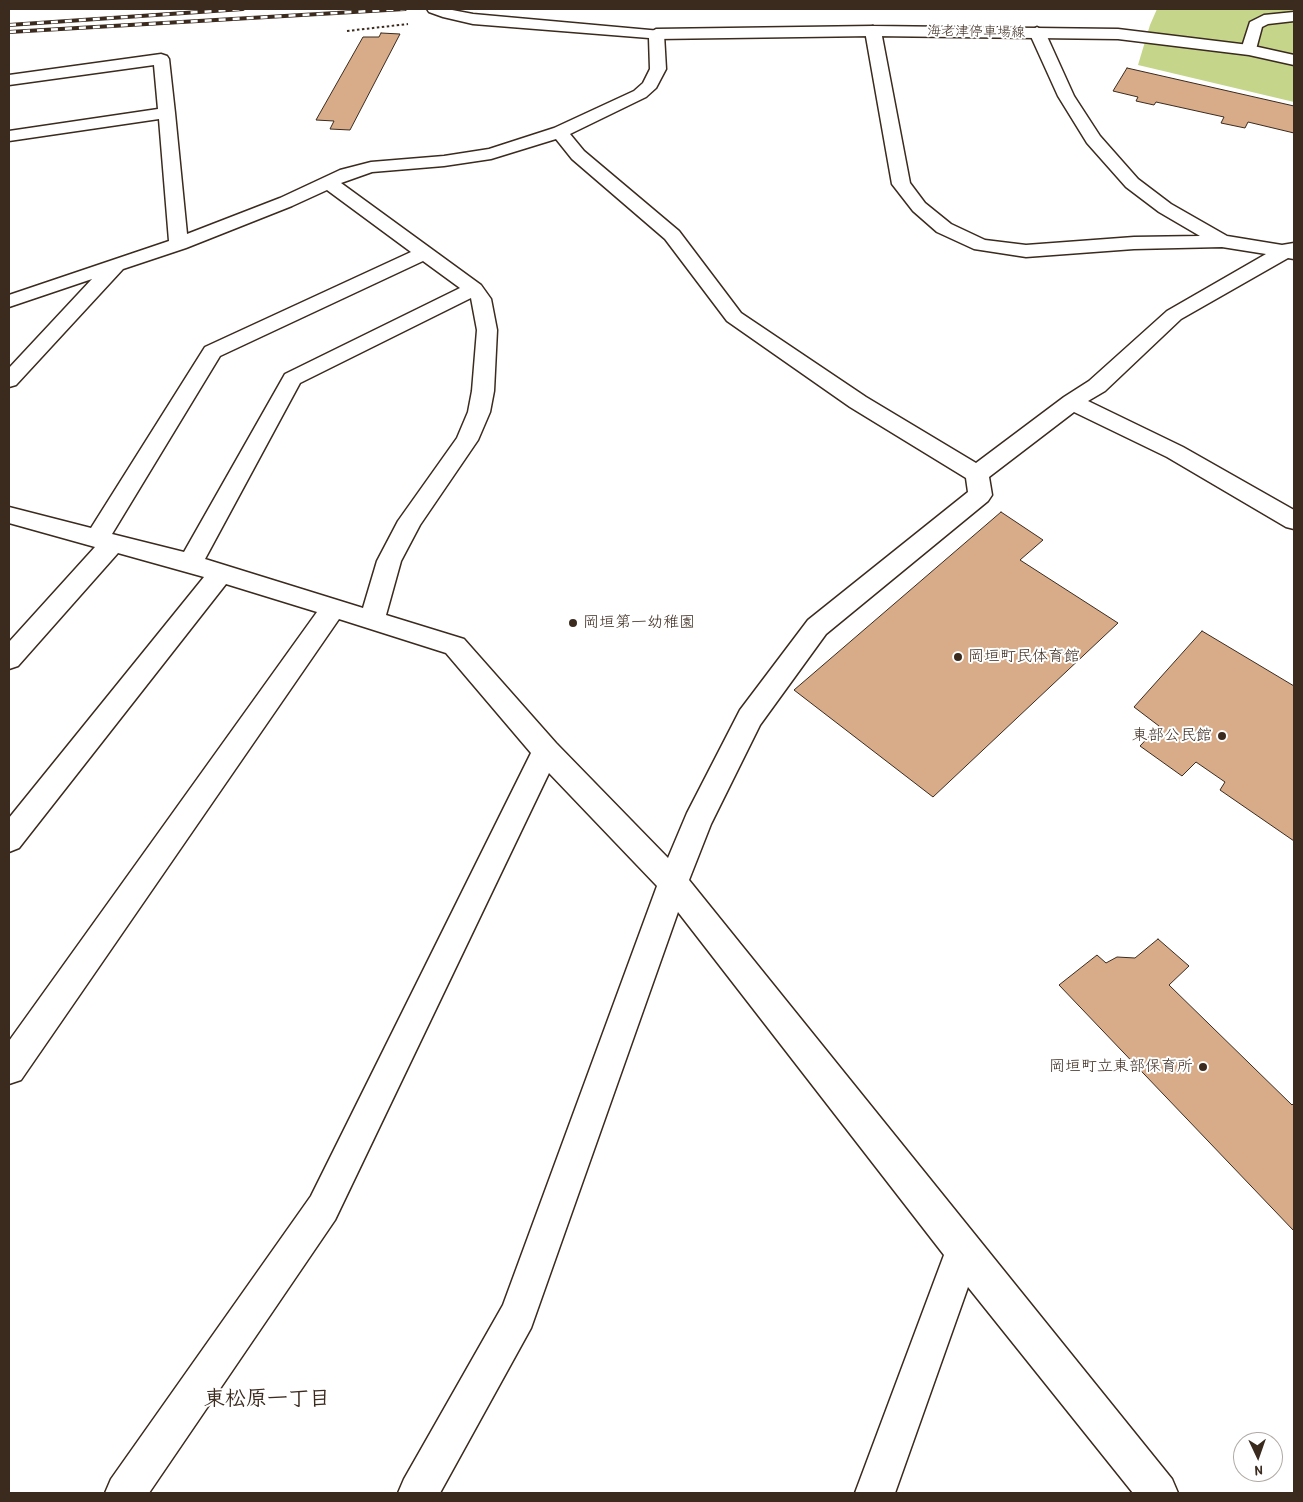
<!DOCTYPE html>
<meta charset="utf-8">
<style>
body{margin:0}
#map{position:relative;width:1303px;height:1502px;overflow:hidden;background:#fff;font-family:"Patrick Hand",sans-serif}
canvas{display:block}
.frame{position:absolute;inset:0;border:10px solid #3b2a1e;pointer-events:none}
.north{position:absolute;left:1233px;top:1432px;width:50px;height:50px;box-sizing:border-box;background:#fff;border:1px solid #b1aaa5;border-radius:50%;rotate:177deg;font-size:14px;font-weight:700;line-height:20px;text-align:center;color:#3b2a1e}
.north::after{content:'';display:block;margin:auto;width:18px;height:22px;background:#3b2a1e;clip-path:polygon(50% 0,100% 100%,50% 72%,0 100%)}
</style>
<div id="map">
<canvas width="1303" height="1502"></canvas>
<div class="frame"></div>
<div class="north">N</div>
</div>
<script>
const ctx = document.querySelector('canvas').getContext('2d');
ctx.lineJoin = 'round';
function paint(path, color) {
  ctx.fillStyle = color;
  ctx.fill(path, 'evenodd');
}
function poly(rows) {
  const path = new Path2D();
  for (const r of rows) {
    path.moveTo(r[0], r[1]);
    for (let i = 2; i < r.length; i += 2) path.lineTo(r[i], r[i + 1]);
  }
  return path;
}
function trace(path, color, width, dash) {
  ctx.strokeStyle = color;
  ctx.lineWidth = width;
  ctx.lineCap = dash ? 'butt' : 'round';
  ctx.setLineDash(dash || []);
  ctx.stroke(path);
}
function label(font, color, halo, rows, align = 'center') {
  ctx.font = font + ' "Patrick Hand","Klee One",sans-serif';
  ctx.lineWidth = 4;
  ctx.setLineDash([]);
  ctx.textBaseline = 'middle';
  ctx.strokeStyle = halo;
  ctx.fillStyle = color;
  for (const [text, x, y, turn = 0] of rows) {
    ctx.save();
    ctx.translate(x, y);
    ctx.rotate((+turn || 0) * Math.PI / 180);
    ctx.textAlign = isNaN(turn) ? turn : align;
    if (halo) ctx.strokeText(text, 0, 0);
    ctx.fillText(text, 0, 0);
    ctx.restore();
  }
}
paint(poly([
 [1157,9,1294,9,1294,102,1138,65,1150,25]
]), '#c5d589');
const building = poly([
 [381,33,400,34,350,130,330,129,334,121,316,120,363,37,379,37,381,33],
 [1127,68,1294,106,1294,133,1248,122,1245,128,1221,123,1224,117,1156,102,1154,105,1136,101,1138,97,1113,91,1127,68],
 [1001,512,1043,540,1020,560,1118,623,933,797,794,690,1001,512],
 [1202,631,1294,686,1294,841,1220,790,1225,782,1196,762,1182,776,1140,746,1159,726,1134,707,1202,631],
 [1158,939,1189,966,1169,985,1292,1105,1294,1103,1294,1231,1059,985,1097,955,1106,963,1117,957,1135,958,1158,939]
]);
paint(building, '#d8ac89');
trace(building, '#3b2a1e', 1);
const minor = poly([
 [427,9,447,9,473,14,661,31,664,34,666,69,656,88,646,97,570,134,584,151,679,231,741,313,866,397,976,463,1064,397,1089,381,1167,311,1266,254,1222,247,1134,249,1026,257,974,249,937,232,913,211,892,184,865,31,868,28,873,26,881,31,910,183,925,203,951,224,985,240,1026,245,1134,237,1200,236,1159,212,1126,187,1087,143,1058,96,1029,32,1037,27,1045,32,1074,96,1100,136,1138,179,1171,204,1227,236,1282,245,1294,243,1294,259,1288,258,1181,319,1105,391,1088,401,1183,447,1294,510,1294,529,1286,527,1167,457,1074,412,989,477,992,495,988,501,826,634,760,725,711,824,689,880,1172,1479,1178,1493,1133,1493,968,1287,895,1493,855,1493,944,1255,678,912,531,1328,440,1493,398,1493,404,1479,503,1305,657,886,549,773,335,1220,149,1493,105,1493,111,1479,311,1196,531,753,446,653,339,619,21,1080,9,1084,9,1041,317,612,226,584,19,848,9,852,9,818,204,577,118,553,18,666,9,669,9,642,95,547,9,523,9,507,91,528,205,347,411,252,327,190,292,206,186,248,123,269,16,385,9,387,9,368,92,279,9,307,9,295,169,241,159,119,9,141,9,131,158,109,154,65,9,85,9,75,161,54,167,56,169,59,175,113,187,234,280,198,340,170,371,162,444,156,489,149,554,128,634,91,643,83,650,69,649,38,473,24,443,17,429,12,427,9],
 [556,139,572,159,665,239,727,321,850,407,966,478,968,492,808,620,740,710,687,813,668,858,556,743,464,639,386,615,401,561,420,525,478,440,490,412,494,391,497,330,491,299,481,285,341,183,372,172,444,166,491,159,556,139],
 [423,261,460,288,285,374,184,552,112,534,220,356,423,261],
 [471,298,477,330,472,391,468,412,457,438,398,521,377,561,363,608,205,559,300,383,471,298],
 [1294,12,1294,21,1268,24,1262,27,1255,53,1243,53,1241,50,1250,22,1264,15,1294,12]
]);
const major = poly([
 [873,26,1118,29,1249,45,1294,55,1294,65,1249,55,1118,39,873,36,656,39,648,34,656,29,873,26]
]);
trace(minor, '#3b2a1e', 3);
trace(major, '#3b2a1e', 3);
trace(poly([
 [347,31,408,24]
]), '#3b2a1e', 2, [2.5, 2.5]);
paint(minor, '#fff');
paint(major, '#fff');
const rail = poly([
 [9,25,243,9],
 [9,32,405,9]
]);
trace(rail, '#3b2a1e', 4);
trace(rail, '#fff', 2.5, [7]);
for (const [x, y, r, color] of [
 [573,623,5,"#3b2a1e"],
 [958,657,5,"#3b2a1e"],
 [1222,736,5,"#3b2a1e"],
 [1203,1067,5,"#3b2a1e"]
]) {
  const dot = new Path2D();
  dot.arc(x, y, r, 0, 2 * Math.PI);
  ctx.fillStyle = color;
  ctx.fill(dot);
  trace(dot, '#fff', 2);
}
label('14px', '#3b2a1e', '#fff', [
 ["海老津停車場線",976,32,1]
]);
label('16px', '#3b2a1e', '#fff', [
 ["岡垣第一幼稚園",583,623],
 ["岡垣町民体育館",968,657],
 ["東部公民館",1212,736,"right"],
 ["岡垣町立東部保育所",1193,1067,"right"]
], 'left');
label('bold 21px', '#3b2a1e', '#fff', [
 ["東松原一丁目",267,1399]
]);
</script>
